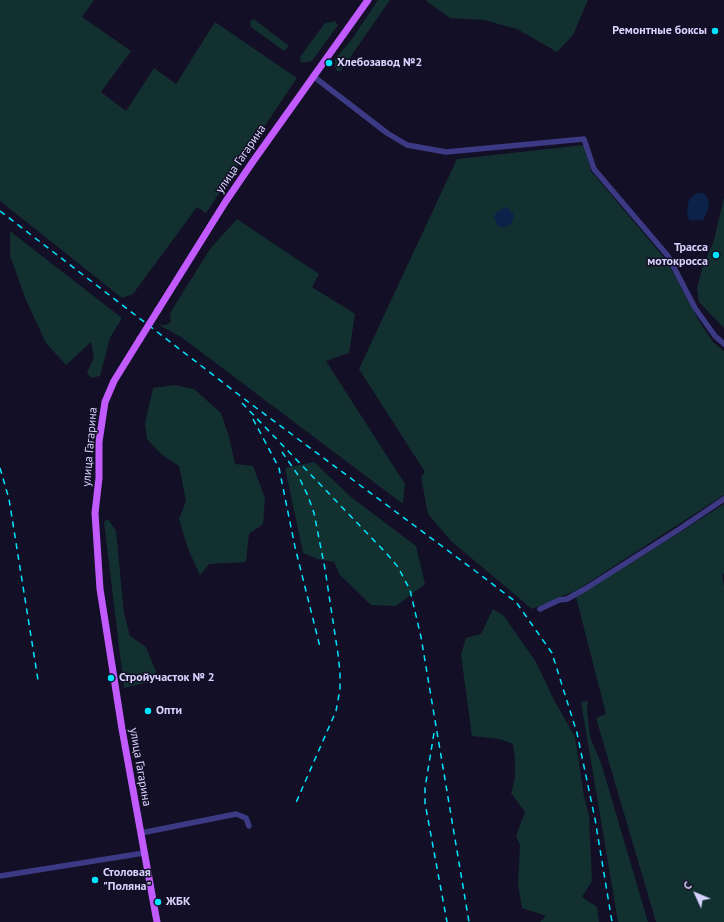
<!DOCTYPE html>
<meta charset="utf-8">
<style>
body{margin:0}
#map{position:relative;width:724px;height:922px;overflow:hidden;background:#130f26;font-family:"PT Sans",sans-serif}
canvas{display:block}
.north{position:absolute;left:676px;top:874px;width:40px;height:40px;-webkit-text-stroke:3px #130f26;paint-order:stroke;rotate:314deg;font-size:11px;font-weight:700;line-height:16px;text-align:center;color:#d9d4ff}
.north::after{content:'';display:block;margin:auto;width:14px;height:18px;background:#d9d4ff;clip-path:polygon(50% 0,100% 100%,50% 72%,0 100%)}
</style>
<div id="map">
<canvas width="724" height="922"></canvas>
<div class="north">С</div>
</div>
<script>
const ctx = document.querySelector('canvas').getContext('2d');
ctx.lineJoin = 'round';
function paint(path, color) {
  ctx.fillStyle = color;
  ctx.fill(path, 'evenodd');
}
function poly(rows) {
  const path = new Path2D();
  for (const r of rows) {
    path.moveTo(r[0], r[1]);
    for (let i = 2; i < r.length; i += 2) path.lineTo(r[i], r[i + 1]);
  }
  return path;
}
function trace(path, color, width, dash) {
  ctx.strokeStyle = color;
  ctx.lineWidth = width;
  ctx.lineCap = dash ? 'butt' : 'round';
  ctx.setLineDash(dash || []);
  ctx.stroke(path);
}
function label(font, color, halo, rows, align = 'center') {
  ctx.font = font + ' "PT Sans",sans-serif';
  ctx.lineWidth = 3;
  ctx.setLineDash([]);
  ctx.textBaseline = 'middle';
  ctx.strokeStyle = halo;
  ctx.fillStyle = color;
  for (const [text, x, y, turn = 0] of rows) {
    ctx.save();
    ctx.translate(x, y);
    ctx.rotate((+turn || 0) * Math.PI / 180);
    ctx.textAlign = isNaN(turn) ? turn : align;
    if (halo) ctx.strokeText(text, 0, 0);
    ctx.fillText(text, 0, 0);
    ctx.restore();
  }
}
paint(poly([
 [0,0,94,0,82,17,131,51,101,92,126,111,154,68,176,84,215,22,297,78,206,213,197,207,133,294,122,298,0,201],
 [378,0,390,0,344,66,341,71,337,71,335,67,335,59,352,39],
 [425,0,588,0,573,35,557,52,517,29,484,20,450,18],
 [254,19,289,46,284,51,251,27,250,21],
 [335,21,338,25,312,61,301,63,300,57,325,23],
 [584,145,591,171,667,261,699,321,713,342,724,351,724,495,577,590,532,609,451,541,428,514,421,477,425,472,359,369,457,159],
 [724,197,724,328,699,302,697,288,702,269,714,240],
 [237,219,319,274,312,287,355,314,349,353,326,361,405,484,403,504,181,337,159,325,166,325,171,322,170,313,210,249],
 [10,231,122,318,110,338,100,376,91,378,87,372,94,358,91,342,66,365,46,343,26,300,10,256],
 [174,385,194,389,221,413,229,437,235,464,253,466,265,498,263,524,249,534,246,562,209,564,200,575,188,549,179,519,186,501,179,466,161,454,147,439,145,424,153,388],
 [314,462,351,497,416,546,425,584,396,606,371,605,340,575,334,562,317,559,303,553,285,468],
 [724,504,724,573,722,575,724,586,724,922,656,922,596,718,606,714,576,597,676,535],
 [108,519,116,531,124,613,130,636,146,647,156,672,153,681,124,688,104,522],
 [493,609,504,616,536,662,553,698,575,737,584,796,589,815,592,881,582,897,597,907,599,922,540,922,546,916,522,908,518,884,520,845,516,836,525,812,511,793,515,778,515,761,513,744,499,739,472,736,461,655,466,638,481,634],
 [588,701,587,710,590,737,601,763,648,922,618,922,581,702]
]), '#12302f');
paint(poly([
 [697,193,704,193,709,201,708,210,703,220,689,220,687,212,689,199],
 [505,207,507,207,514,215,511,224,502,228,498,226,494,217,495,214]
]), '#0c2248');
trace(poly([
 [313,76,387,133,407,145,446,152,584,139,594,169,668,256,695,308,715,336,724,344],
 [540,609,559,600,567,599,585,589,678,530,724,499],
 [141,833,236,814,246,818,249,826],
 [0,876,144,853]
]), '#3d3a85', 5.5);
trace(poly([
 [158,310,226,201,254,160,368,0],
 [140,339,114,381,105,402,99,442,99,478,95,513,100,589,122,729,157,922]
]), '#c25bff', 7);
trace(poly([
 [0,211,247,401,474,570,516,602,552,653,577,733,595,819,612,922],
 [242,403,387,554,398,567,410,590,421,637,469,922],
 [253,419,279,468,295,547,320,647],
 [282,452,298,475,308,496,314,513,325,569,338,654,340,672,340,689,336,711,295,805],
 [0,468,9,499,38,680],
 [434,733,425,788,425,803,447,922]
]), '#00e5ff', 1.5, [6, 5]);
trace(poly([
 [140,339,158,310]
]), '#c25bff', 7);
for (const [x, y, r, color] of [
 [715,31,4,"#00e5ff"],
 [329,63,4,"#00e5ff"],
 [716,255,4,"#00e5ff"],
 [111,678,4,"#00e5ff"],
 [148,711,4,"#00e5ff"],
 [95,880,4,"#00e5ff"],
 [158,902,4,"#00e5ff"]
]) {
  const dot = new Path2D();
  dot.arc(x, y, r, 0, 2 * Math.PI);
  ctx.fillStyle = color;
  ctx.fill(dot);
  trace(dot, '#130f26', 1.5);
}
label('bold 12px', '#d9d4ff', '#130f26', [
 ["Ремонтные боксы",707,31,"right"],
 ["Хлебозавод №2",337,63],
 ["Трасса",708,248,"right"],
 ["мотокросса",708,262,"right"],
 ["Стройучасток № 2",119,678],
 ["Опти",156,711],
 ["Столовая",103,873],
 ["\"Поляна\"",103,887],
 ["ЖБК",166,902]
], 'left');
label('12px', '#d9d4ff', '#130f26', [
 ["улица Гагарина",241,159,-56],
 ["улица Гагарина",90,447,-85],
 ["улица Гагарина",140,767,80]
]);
</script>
